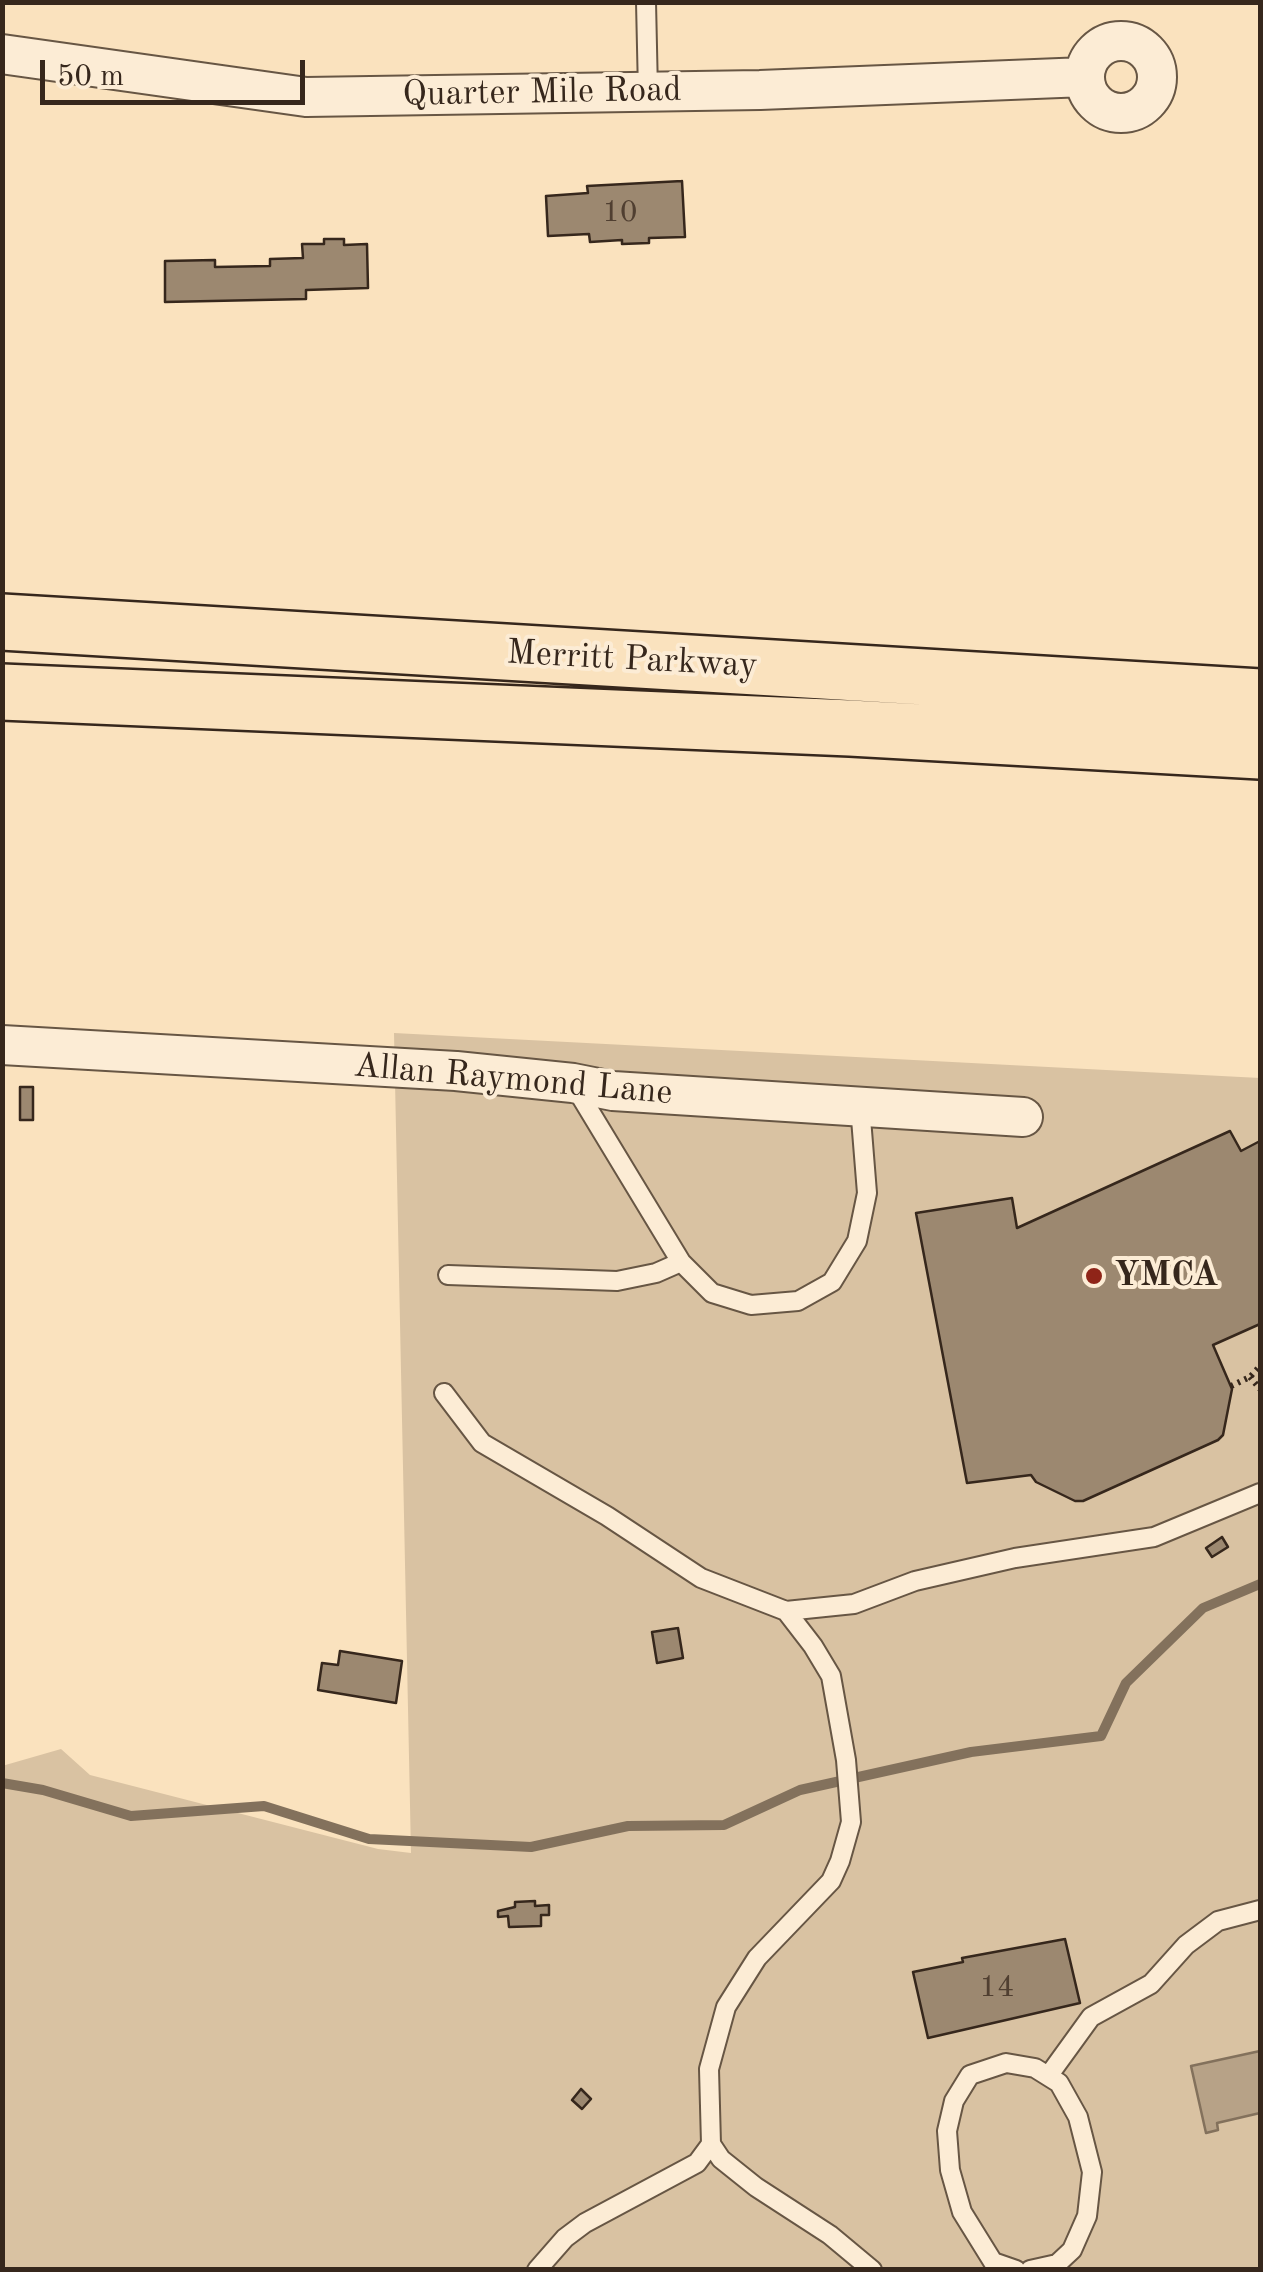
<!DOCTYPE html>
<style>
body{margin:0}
#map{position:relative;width:1263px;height:2272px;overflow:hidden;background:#fae2be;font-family:"Old Standard TT",serif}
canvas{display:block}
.frame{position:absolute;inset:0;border:5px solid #36271c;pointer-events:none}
.scale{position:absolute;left:40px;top:60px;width:265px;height:45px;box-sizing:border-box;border:5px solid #36271c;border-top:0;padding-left:12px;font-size:30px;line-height:35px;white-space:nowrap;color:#36271c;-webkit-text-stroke:8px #fcecd5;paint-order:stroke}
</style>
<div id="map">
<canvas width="1263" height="2272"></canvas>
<div class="frame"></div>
<div class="scale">50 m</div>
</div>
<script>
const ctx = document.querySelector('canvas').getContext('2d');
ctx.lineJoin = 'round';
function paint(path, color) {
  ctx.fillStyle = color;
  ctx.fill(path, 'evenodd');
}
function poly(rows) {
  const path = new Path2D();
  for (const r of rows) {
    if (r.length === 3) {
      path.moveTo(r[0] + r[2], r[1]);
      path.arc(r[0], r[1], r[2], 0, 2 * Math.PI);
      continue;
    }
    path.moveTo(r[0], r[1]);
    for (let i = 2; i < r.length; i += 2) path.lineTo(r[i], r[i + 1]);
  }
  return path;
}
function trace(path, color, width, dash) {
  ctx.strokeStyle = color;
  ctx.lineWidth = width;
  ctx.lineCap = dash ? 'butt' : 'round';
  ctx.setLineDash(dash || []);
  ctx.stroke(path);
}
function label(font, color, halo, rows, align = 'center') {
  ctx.font = font + ' "Old Standard TT",serif';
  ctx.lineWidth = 8;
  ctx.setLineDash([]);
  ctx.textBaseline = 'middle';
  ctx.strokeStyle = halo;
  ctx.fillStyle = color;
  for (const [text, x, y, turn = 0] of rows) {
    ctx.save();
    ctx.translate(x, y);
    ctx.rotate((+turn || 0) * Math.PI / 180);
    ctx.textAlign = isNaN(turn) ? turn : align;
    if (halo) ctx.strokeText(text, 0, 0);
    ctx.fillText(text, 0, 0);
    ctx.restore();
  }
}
paint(poly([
 [394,1033,1260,1078,1260,2269,3,2269,2,1766,61,1749,90,1775,378,1849,411,1853]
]), '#d9c2a2');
const water = poly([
 [1260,2051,1260,2113,1217,2123,1218,2130,1206,2133,1191,2066,1260,2051]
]);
paint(water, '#b7a287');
trace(water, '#83715c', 2.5);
trace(poly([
 [2,1783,43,1790,131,1816,264,1806,369,1839,531,1847,628,1826,724,1825,800,1790,971,1752,1101,1736,1126,1683,1203,1608,1260,1584]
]), '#83715c', 10);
const building = poly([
 [682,181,685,237,649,238,649,243,622,244,622,240,590,242,589,234,548,236,546,196,588,193,587,186,682,181],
 [324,239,344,239,344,245,367,244,368,288,306,290,306,299,165,302,165,261,215,260,215,267,270,266,270,259,303,258,302,244,324,244,324,239],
 [20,1087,33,1087,33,1120,20,1120,20,1087],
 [1230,1131,1241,1151,1260,1141,1260,1324,1213,1345,1232,1389,1223,1435,1218,1440,1083,1501,1075,1501,1036,1482,1031,1475,967,1483,916,1213,1012,1198,1017,1228,1230,1131],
 [1222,1537,1228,1547,1212,1557,1206,1548,1222,1537],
 [678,1628,683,1658,657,1663,652,1632,678,1628],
 [340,1651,402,1661,396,1703,318,1690,322,1663,338,1665,340,1651],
 [535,1901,535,1906,549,1905,549,1915,541,1915,541,1926,509,1927,508,1916,498,1917,498,1911,515,1907,515,1902,535,1901],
 [1065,1939,1080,2003,928,2038,913,1972,963,1962,962,1958,1065,1939],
 [581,2089,591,2099,582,2109,572,2100,581,2089]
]);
paint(building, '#9c8870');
trace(building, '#36271c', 2.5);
const service = poly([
 [646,2,648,92],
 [575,1087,681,1262,712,1293,751,1305,798,1301,832,1282,857,1241,867,1193,860,1106],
 [448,1275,617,1281,656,1273,681,1262],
 [444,1393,482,1443,607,1516,701,1578,786,1611,854,1604,915,1581,1015,1558,1154,1537,1260,1493],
 [786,1611,813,1646,831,1676,846,1760,851,1822,840,1861,831,1881,757,1958,726,2007,709,2069,711,2144,721,2159,756,2187,830,2235,872,2270],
 [1049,2075,1091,2017,1151,1984,1186,1945,1218,1921,1260,1910],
 [537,2270,565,2238,585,2223,697,2163,711,2144],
 [1016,2270,993,2262,962,2212,950,2170,947,2131,954,2101,970,2075,1006,2063,1035,2068,1059,2083,1078,2117,1092,2172,1087,2216,1072,2250,1057,2264,1030,2270]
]);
const minor = poly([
 [1121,77,36],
 [2,54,306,97,760,90,1085,77],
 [2,1045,456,1071,573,1083,613,1091,1023,1117]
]);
const motorway = poly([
 [2,622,1260,697],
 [2,692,850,728,1260,751]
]);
trace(service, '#675644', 22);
trace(minor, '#675644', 42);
trace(motorway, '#36271c', 60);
trace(poly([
 [1250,1377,1260,1389],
 [1231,1386,1250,1377,1260,1366]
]), '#36271c', 6, [2.5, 5]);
trace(service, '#fcecd5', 18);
trace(minor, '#fcecd5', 38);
trace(motorway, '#fae2be', 55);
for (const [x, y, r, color] of [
 [1094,1276,10,"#8f2418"]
]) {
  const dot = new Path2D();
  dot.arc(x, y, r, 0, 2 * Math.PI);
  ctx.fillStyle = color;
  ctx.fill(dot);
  trace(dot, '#fcecd5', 4);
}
label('30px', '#503f31', null, [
 ["10",620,213],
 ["14",997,1988]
]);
label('35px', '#36271c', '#fcecd5', [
 ["Quarter Mile Road",542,93,-1],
 ["Merritt Parkway",632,660,3],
 ["Allan Raymond Lane",513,1080,5]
]);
label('bold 35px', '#36271c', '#fcecd5', [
 ["YMCA",1114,1276]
], 'left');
</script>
